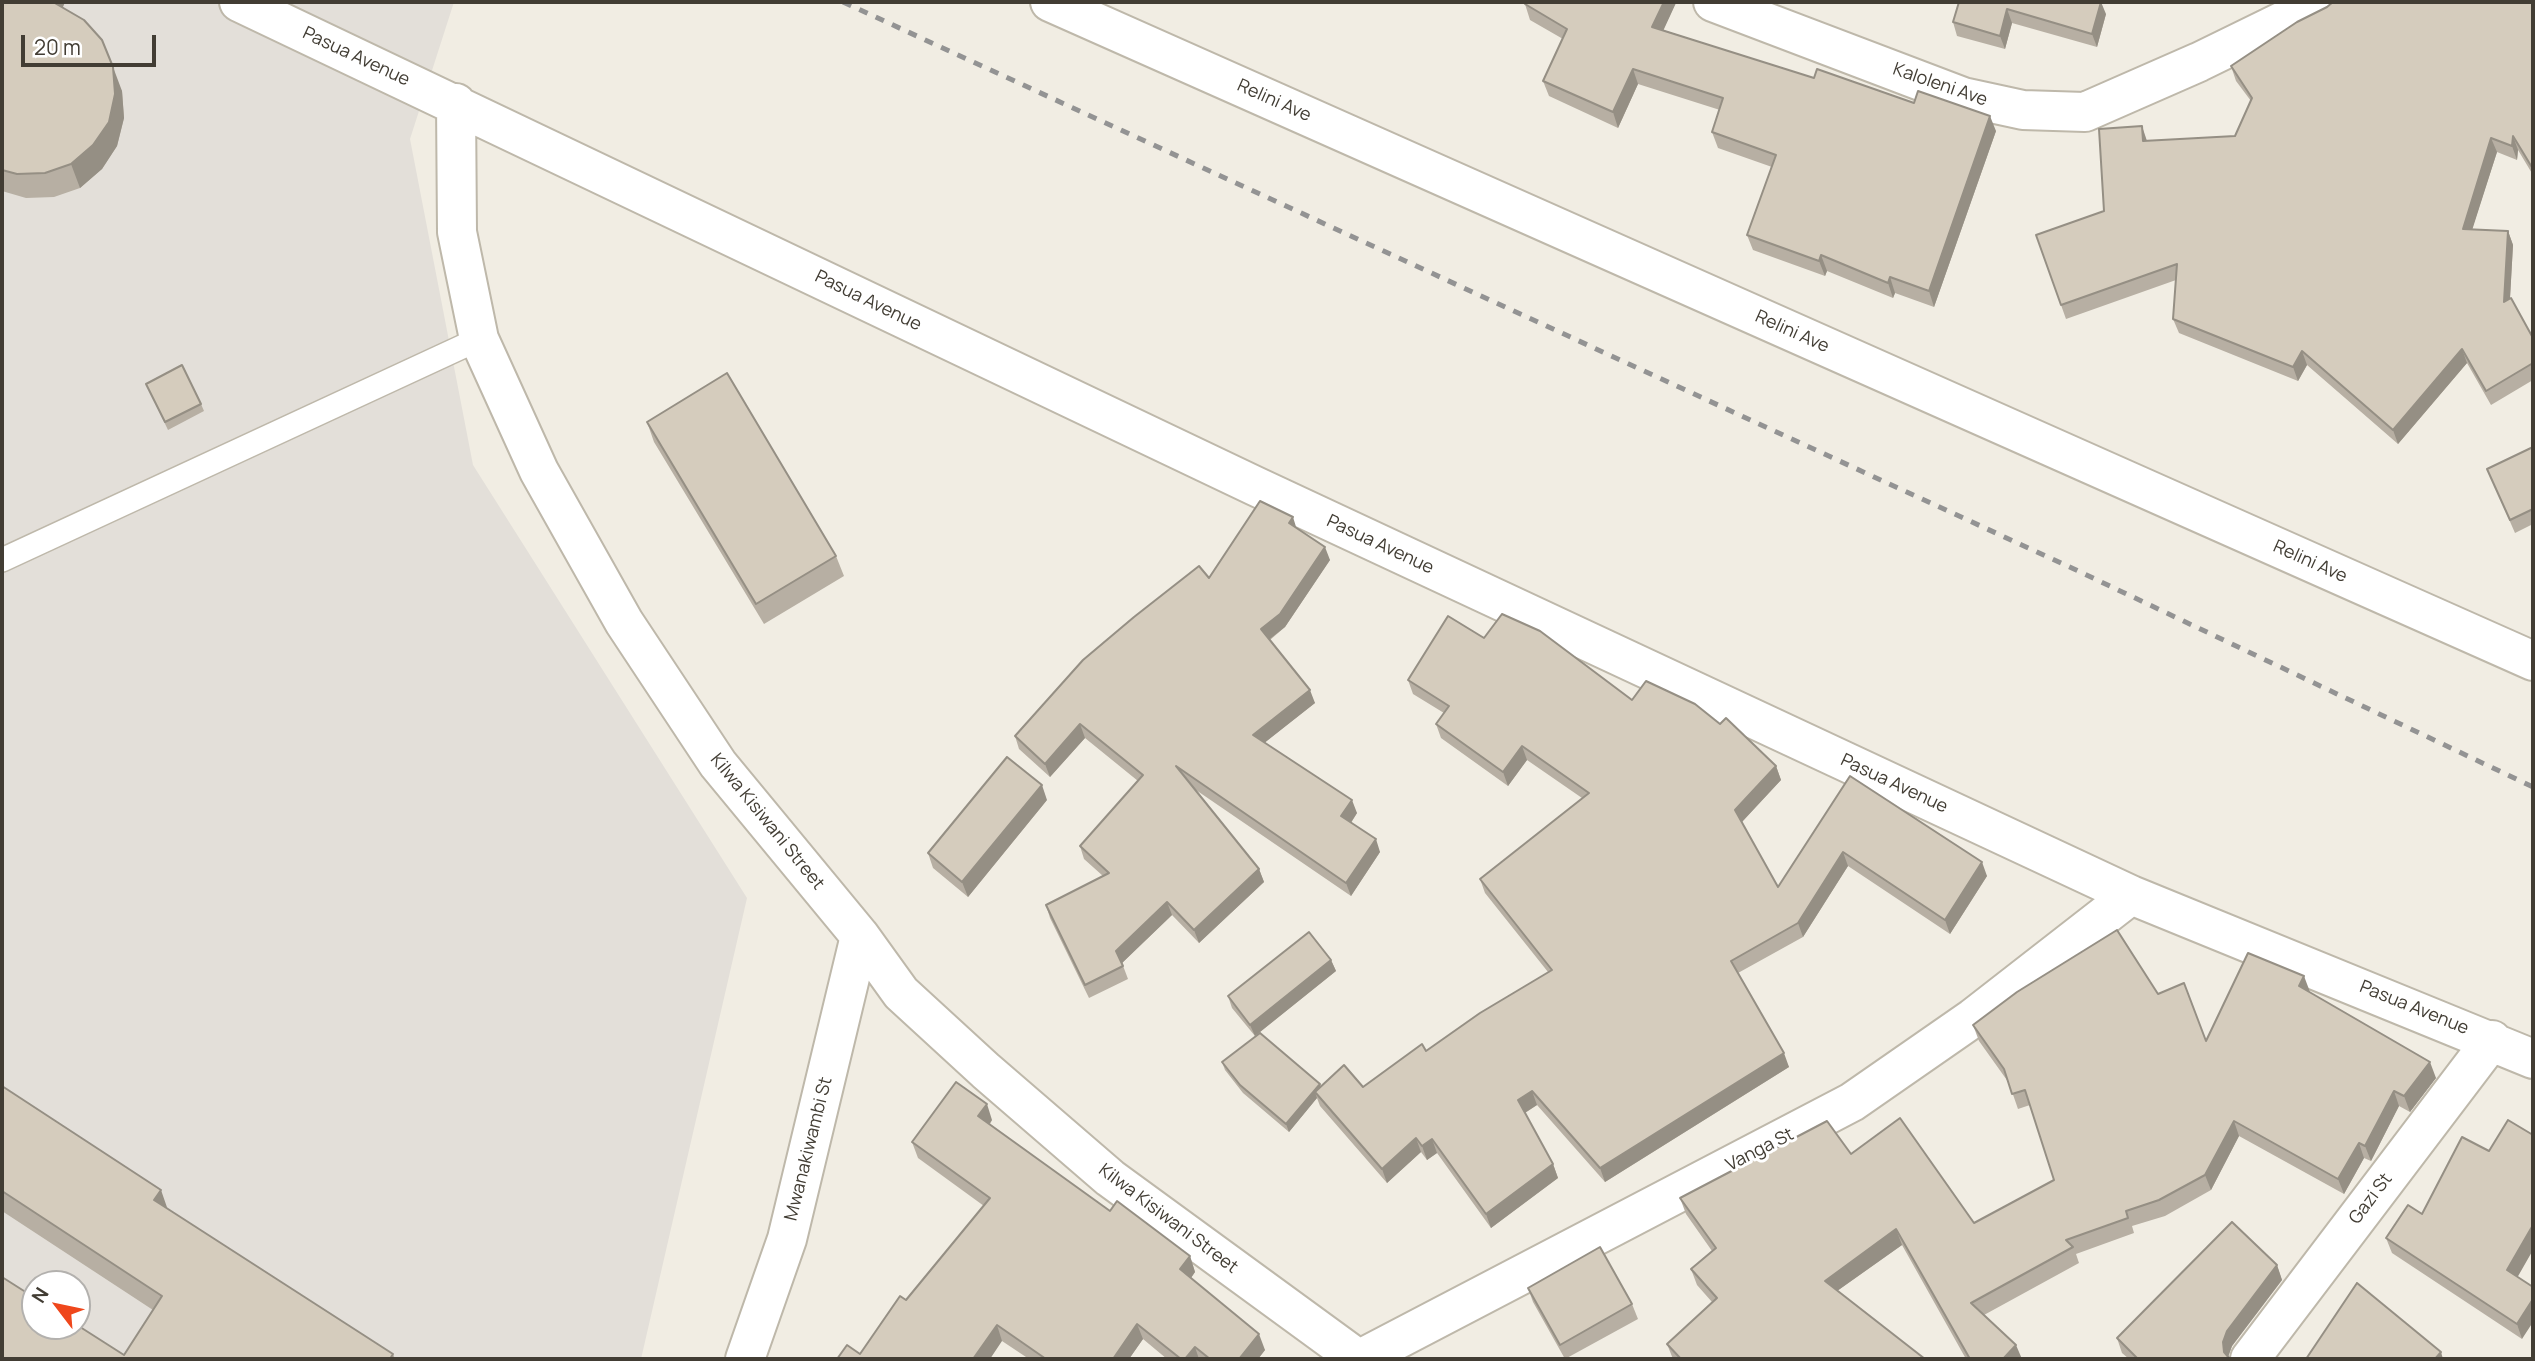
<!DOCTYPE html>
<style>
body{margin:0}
#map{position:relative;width:2535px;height:1361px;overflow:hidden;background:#f1ede3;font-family:Manrope,sans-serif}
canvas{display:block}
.frame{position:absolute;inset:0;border:4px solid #423d34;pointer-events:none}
.north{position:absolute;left:21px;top:1270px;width:70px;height:70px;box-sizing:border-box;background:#fff;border:2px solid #b3b1ae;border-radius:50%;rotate:302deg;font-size:19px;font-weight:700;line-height:28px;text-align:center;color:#423d34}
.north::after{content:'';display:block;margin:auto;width:24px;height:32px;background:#ef471c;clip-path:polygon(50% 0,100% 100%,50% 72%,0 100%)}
.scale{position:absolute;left:21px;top:35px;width:135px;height:32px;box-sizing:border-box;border:4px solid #423d34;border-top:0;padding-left:9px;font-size:21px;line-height:24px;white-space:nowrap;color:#423d34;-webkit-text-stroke:5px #fff;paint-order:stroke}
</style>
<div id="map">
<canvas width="2535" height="1361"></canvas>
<div class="frame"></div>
<div class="north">N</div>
<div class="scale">20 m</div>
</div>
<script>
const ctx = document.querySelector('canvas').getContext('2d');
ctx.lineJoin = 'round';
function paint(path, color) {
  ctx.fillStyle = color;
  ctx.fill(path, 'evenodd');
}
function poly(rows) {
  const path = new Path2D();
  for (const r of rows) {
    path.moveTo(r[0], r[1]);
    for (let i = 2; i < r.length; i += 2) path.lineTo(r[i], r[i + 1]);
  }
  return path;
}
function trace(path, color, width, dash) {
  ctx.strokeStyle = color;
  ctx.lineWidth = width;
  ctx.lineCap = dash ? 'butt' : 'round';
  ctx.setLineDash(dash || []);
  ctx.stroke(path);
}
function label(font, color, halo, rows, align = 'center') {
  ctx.font = font + ' Manrope,sans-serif';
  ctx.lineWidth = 6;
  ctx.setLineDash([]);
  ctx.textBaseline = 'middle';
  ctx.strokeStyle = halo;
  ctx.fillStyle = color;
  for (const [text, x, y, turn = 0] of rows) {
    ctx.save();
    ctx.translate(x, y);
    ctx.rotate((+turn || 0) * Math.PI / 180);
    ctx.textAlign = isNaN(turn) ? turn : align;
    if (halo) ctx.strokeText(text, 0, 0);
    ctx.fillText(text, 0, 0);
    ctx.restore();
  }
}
paint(poly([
 [2,2,454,2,410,139,473,465,747,898,641,1359,2,1359],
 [35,1284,77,1284,77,1326,35,1326]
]), '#e3dfd9');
const lane = poly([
 [2,560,479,339]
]);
const street = poly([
 [239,2,1255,486,2131,895,2533,1059],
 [1050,2,2533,661],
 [1713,2,1963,97,2023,110,2085,112,2199,62,2322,2],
 [456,103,457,232,479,339,539,471,624,622,718,764,860,936,901,993,986,1071,1110,1178,1358,1359],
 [745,1359,787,1239,860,936],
 [1360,1359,1852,1102,1973,1018,2131,895],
 [2250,1359,2492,1040]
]);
trace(lane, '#beb8aa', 26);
trace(street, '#beb8aa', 42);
trace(lane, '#fff', 23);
trace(street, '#fff', 38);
trace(poly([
 [843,2,2074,569,2533,787]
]), '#939393', 5, [9, 9]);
paint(poly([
 [2,2,65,2,63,7,122,91,124,118,117,146,102,169,80,188,54,197,26,198,2,191],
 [1526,2,1676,2,1663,30,1814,78,1996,131,1934,307,1895,293,1893,298,1827,271,1825,276,1753,250,1747,235,1772,167,1718,148,1712,132,1720,110,1638,84,1618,128,1549,96,1543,81,1563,39,1530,20,1525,4],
 [1959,2,2106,14,2097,47,2012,23,2005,49,1957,36,1953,22],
 [2533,3,2533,175,2518,150,2517,160,2497,152,2472,229,2508,231,2513,245,2510,298,2533,338,2533,380,2491,405,2467,363,2398,444,2307,365,2298,381,2179,333,2173,319,2176,280,2066,319,2036,235,2104,211,2147,141,2235,136,2251,101,2236,81,2231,66],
 [146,384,201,404,204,411,168,430],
 [647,422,836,556,844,576,764,624,654,442],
 [2533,447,2533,524,2515,533,2487,469],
 [1297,528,1330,560,1285,627,1270,640,1315,703,1265,742,1357,813,1351,823,1380,852,1351,896,1193,788,1259,869,1264,882,1199,943,1172,915,1122,963,1128,979,1089,998,1050,918,1046,905,1103,876,1084,859,1080,846,1138,781,1085,738,1050,777,1019,749,1015,736,1209,578],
 [1484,638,1632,700,1776,766,1781,780,1742,822,1778,887,1850,776,1987,876,1950,934,1848,866,1803,937,1738,973,1789,1067,1605,1182,1537,1105,1525,1113,1553,1164,1558,1178,1491,1228,1437,1153,1427,1160,1421,1152,1387,1183,1320,1106,1317,1098,1289,1132,1243,1093,1225,1070,1222,1062,1320,1084,1320,1086,1363,1087,1426,1051,1548,972,1485,893,1480,879,1582,798,1527,760,1508,786,1441,738,1436,724,1444,713,1413,694,1408,680],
 [1047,800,968,897,933,868,928,853],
 [1331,960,1336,971,1255,1036,1232,1008,1228,996],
 [2310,992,2436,1078,2410,1112,2399,1106,2371,1161,2364,1158,2344,1194,2239,1136,2211,1190,2165,1216,2132,1226,2134,1233,2076,1254,2079,1263,1984,1315,2022,1359,1966,1359,1902,1245,1837,1291,1925,1359,1673,1359,1667,1344,1712,1302,1697,1285,1691,1269,1712,1251,1686,1214,1680,1198,1851,1154,1974,1223,2054,1180,2030,1105,2018,1109,2009,1083,1979,1041,1973,1025,2158,994,2206,1041],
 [2,1086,167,1209,393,1354,395,1359,2,1359,124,1355,153,1310,2,1211],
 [992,1120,990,1124,1110,1211,1190,1256,1195,1272,1191,1278,1265,1350,1258,1359,1167,1359,1143,1339,1129,1359,1029,1359,1002,1341,860,1354,984,1206,918,1158,912,1142],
 [2386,1238,2517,1277,2522,1339,2392,1253],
 [2277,1265,2282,1280,2232,1346,2228,1357,2230,1359,2129,1359,2122,1353,2117,1338],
 [1528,1288,1632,1304,1638,1319,1565,1359,1533,1302]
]), '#b7afa3');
paint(poly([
 [48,2,65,2,56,22],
 [1664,2,1676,2,1676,3,1658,42,1652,27],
 [2101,2,2106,14,2097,47,2092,34],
 [2007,9,2012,23,2005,49,2000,36],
 [113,67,122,91,124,118,117,146,102,169,80,188,71,164],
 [1633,69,1638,84,1618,128,1613,112],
 [1990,116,1996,131,1934,307,1929,291],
 [2142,126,2147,141,2143,141],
 [2513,136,2518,150,2517,160,2512,146],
 [2491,138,2497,152,2468,243,2463,229],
 [2508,231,2513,245,2509,316,2504,302],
 [1821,255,1827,271,1825,276,1819,261],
 [1890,277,1895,293,1893,298,1888,283],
 [2462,349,2467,363,2398,444,2393,430],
 [2302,351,2307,365,2298,381,2293,367],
 [1293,517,1297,530,1289,523],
 [1325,547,1330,560,1285,627,1266,642,1261,629],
 [1310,690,1315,703,1258,748,1253,735],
 [1080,724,1085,738,1050,777,1045,764],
 [1522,746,1527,760,1508,786,1503,772],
 [1776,766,1781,780,1740,824,1735,810],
 [1042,785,1047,800,968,897,962,882],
 [1352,800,1357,813,1346,830,1341,816],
 [1376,839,1380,852,1351,896,1346,883],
 [1843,852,1848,866,1803,937,1798,923],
 [1982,862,1987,876,1950,934,1945,920],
 [1259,869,1264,882,1199,943,1194,930],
 [1167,902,1172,915,1121,964,1116,951],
 [1331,960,1336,971,1255,1036,1250,1025],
 [2304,976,2310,992,2299,986],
 [1784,1053,1789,1067,1605,1182,1600,1168],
 [2430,1062,2436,1078,2410,1112,2404,1096],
 [1320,1084,1322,1092,1315,1092,1317,1098,1289,1132,1286,1124],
 [1532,1091,1537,1105,1523,1114,1518,1100],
 [2394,1091,2399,1106,2371,1161,2365,1146],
 [987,1104,992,1120,984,1131,978,1116],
 [2234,1121,2239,1136,2211,1190,2205,1175],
 [1416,1138,1421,1152,1387,1183,1382,1169],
 [1432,1139,1437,1153,1427,1160,1422,1146],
 [2359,1143,2364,1158,2344,1194,2338,1179],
 [1553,1164,1558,1178,1491,1228,1486,1214],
 [161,1190,170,1216,154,1200],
 [2533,1225,2533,1250,2513,1285,2507,1270],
 [1896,1229,1902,1245,1830,1296,1825,1281],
 [1190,1256,1195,1272,1186,1285,1180,1269],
 [2277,1265,2282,1280,2232,1346,2228,1357,2224,1352,2223,1342,2227,1331],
 [2533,1299,2533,1322,2522,1339,2517,1324],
 [1137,1324,1143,1339,1129,1359,1113,1359],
 [997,1325,1002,1341,990,1359,973,1359],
 [1259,1334,1265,1350,1258,1359,1239,1359],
 [2016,1345,2022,1359,2003,1359],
 [1195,1347,1199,1359,1185,1359],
 [2441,1352,2443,1359,2435,1359]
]), '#958f84');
const building = poly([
 [2,2,53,2,84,20,102,40,113,67,115,94,109,122,93,145,71,164,45,173,17,174,2,170,2,2],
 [1526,2,1664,2,1652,27,1814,78,1817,69,1914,103,1918,91,1990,116,1929,291,1890,277,1888,283,1821,255,1819,261,1747,235,1776,155,1712,132,1723,98,1633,69,1613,112,1543,81,1567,29,1525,4,1526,2],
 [1959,2,2101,2,2092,34,2007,9,2000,36,1953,22,1959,2],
 [2333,2,2532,2,2533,3,2533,169,2513,136,2512,146,2491,138,2463,229,2508,231,2504,302,2511,298,2533,338,2533,363,2486,391,2462,349,2393,430,2302,351,2293,367,2173,319,2177,264,2061,305,2036,235,2104,211,2099,129,2142,126,2143,141,2235,136,2252,98,2231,66,2297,22,2327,7,2333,2],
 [182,365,201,404,165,422,146,384,182,365],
 [727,373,836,556,756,604,647,422,727,373],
 [2533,447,2533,509,2510,520,2487,469,2533,447],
 [1260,501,1293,517,1289,523,1325,547,1280,614,1261,629,1310,690,1253,735,1352,800,1341,816,1376,839,1346,883,1176,766,1259,869,1194,930,1167,902,1116,951,1123,966,1085,985,1046,905,1109,873,1080,846,1143,775,1080,724,1045,764,1015,736,1083,660,1134,617,1199,566,1209,578,1260,501],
 [1502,614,1540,631,1632,700,1646,681,1695,704,1720,724,1726,718,1776,766,1735,810,1778,887,1850,776,1982,862,1945,920,1843,852,1798,923,1731,961,1784,1053,1600,1168,1532,1091,1518,1100,1553,1164,1486,1214,1432,1139,1422,1146,1416,1138,1382,1169,1315,1092,1344,1065,1363,1087,1422,1044,1426,1051,1480,1013,1552,970,1480,879,1589,793,1522,746,1503,772,1436,724,1449,706,1408,680,1448,616,1484,638,1502,614],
 [1007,757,1042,785,962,882,928,853,1007,757],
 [2117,930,2158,994,2184,983,2206,1041,2248,953,2304,976,2299,986,2430,1062,2404,1096,2394,1091,2365,1146,2359,1143,2338,1179,2234,1121,2205,1175,2159,1200,2126,1211,2128,1218,2066,1240,2073,1247,1971,1303,2016,1345,2003,1359,1970,1359,1896,1229,1825,1281,1925,1359,1681,1359,1667,1344,1717,1298,1691,1269,1716,1248,1680,1198,1827,1121,1851,1154,1900,1118,1974,1223,2054,1180,2025,1090,2012,1094,2004,1069,1973,1025,2017,992,2117,930],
 [1309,932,1331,960,1250,1025,1228,996,1309,932],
 [1260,1033,1320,1084,1286,1124,1240,1085,1222,1062,1260,1033],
 [956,1082,987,1104,978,1116,1110,1211,1117,1201,1190,1256,1180,1269,1259,1334,1239,1359,1210,1359,1195,1347,1185,1359,1181,1359,1137,1324,1113,1359,1046,1359,997,1325,973,1359,837,1359,847,1345,860,1354,900,1296,906,1300,990,1198,912,1142,956,1082],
 [2,1086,161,1190,154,1200,393,1354,390,1359,2,1359,2,1277,35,1298,35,1326,77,1326,77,1325,124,1355,162,1296,2,1191,2,1086],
 [2508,1120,2533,1135,2533,1225,2507,1270,2533,1287,2533,1299,2517,1324,2386,1238,2408,1205,2422,1214,2462,1137,2489,1151,2508,1120],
 [2232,1222,2277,1265,2227,1331,2223,1342,2224,1352,2230,1359,2138,1359,2117,1338,2232,1222],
 [1600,1247,1632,1304,1560,1345,1528,1288,1600,1247],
 [2357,1283,2441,1352,2435,1359,2306,1359,2357,1283]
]);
paint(building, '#d5ccbd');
trace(building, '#958f84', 2);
label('18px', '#423d34', '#fff', [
 ["Pasua Avenue",356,57,25],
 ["Kaloleni Ave",1940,85,19],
 ["Relini Ave",1274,101,24],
 ["Pasua Avenue",868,301,26],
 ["Relini Ave",1792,332,24],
 ["Pasua Avenue",1380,545,25],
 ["Relini Ave",2310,562,24],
 ["Pasua Avenue",1894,784,25],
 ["Kilwa Kisiwani Street",767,822,51],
 ["Pasua Avenue",2414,1008,22],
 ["Mwanakiwambi St",809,1149,-76],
 ["Vanga St",1760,1150,-27],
 ["Gazi St",2371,1199,-53],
 ["Kilwa Kisiwani Street",1168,1219,37]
]);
</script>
